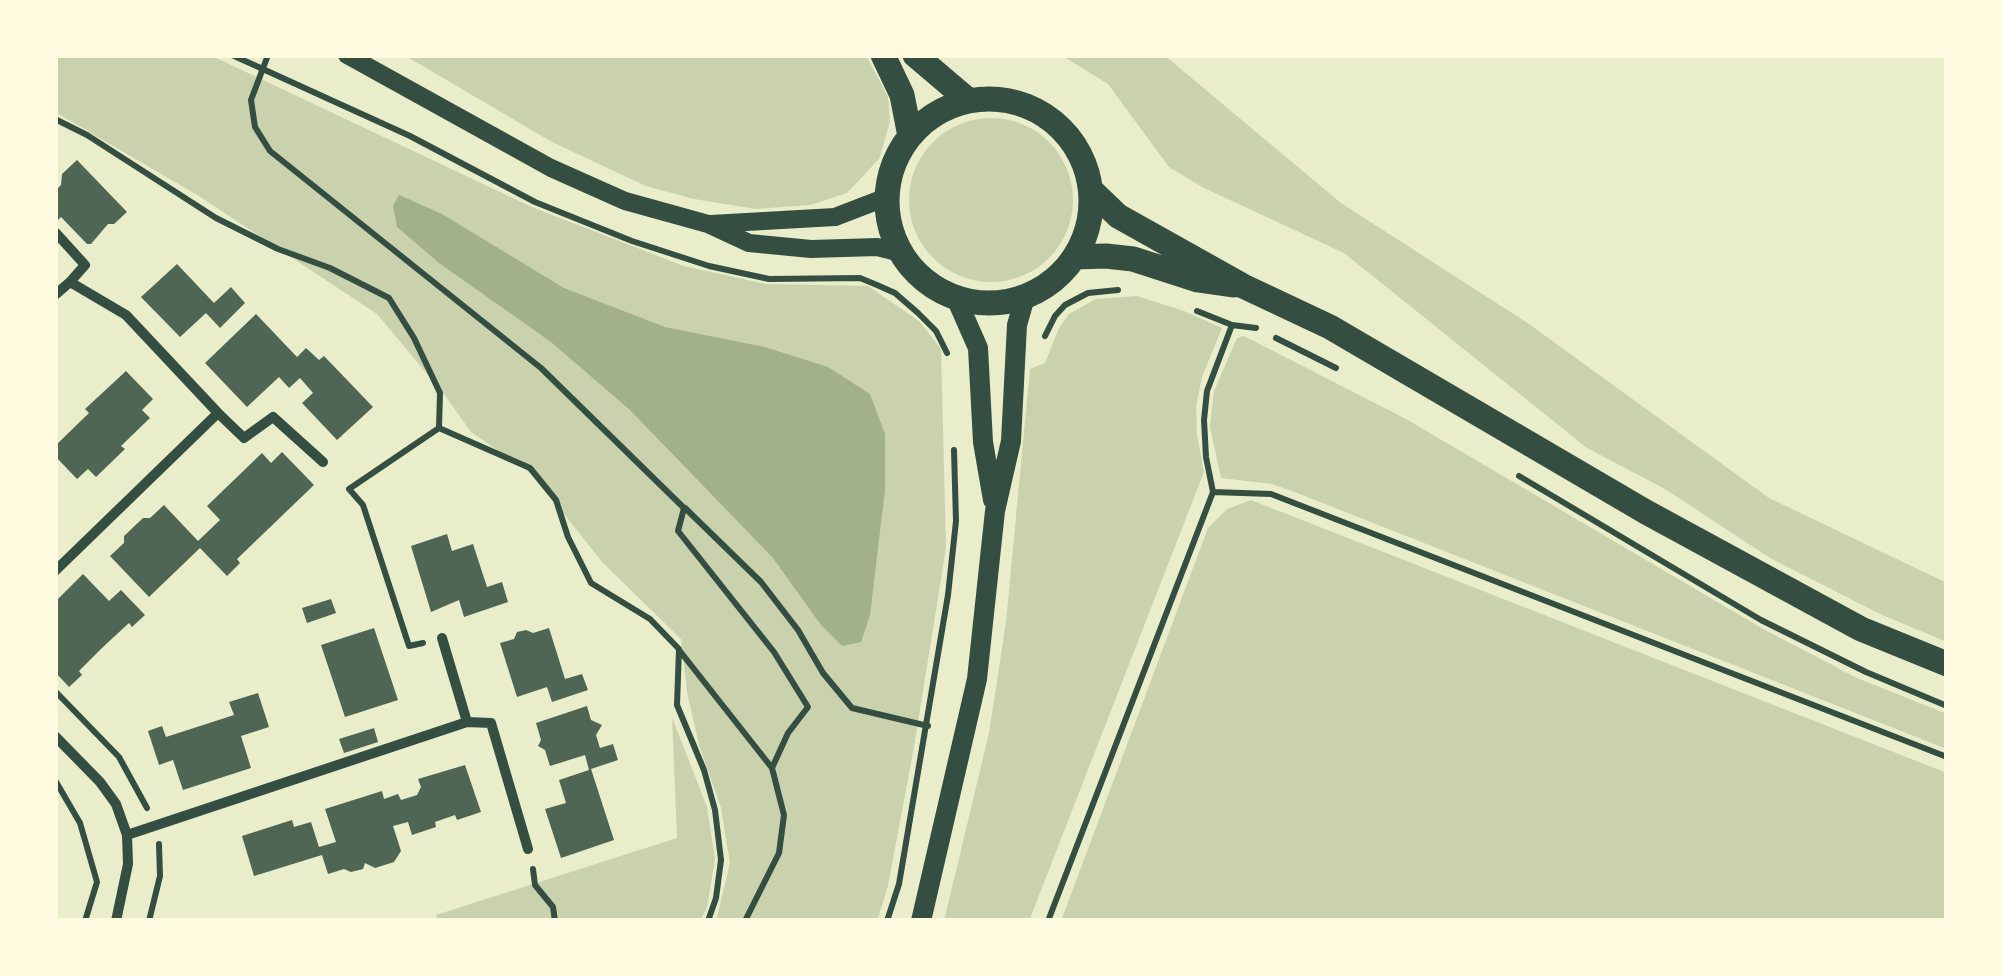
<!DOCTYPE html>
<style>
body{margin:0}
#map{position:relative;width:2002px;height:976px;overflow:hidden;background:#e9edc9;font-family:Figtree,sans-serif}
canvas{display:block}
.frame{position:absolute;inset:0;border:58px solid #fefae0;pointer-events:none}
</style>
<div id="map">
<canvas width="2002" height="976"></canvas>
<div class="frame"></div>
</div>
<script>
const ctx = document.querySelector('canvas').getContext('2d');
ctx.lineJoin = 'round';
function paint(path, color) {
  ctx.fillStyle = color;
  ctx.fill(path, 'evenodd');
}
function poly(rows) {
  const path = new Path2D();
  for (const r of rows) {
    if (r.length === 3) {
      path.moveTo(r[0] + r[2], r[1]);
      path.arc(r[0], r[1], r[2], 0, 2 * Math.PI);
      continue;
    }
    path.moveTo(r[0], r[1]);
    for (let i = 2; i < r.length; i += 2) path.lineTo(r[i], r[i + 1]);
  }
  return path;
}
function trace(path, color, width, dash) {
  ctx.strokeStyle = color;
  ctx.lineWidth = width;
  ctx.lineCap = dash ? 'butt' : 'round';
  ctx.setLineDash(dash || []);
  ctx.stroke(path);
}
paint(poly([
 [55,55,210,55,534,208,684,266,766,284,868,286,919,321,941,349,946,548,914,747,888,886,877,921,716,921,730,863,721,808,699,745,687,692,681,639,603,563,532,474,471,432,444,394,377,314,199,196,55,112],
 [404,55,866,55,888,97,890,122,879,159,847,193,810,205,756,209,694,199,646,186,552,142],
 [1061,55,1164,55,1341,203,1529,324,1769,498,1947,583,1947,642,1880,614,1770,558,1665,489,1587,448,1344,253,1204,188,1169,167,1108,84],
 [991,200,82],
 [1137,296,1184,311,1222,328,1202,377,1196,406,1197,435,1204,472,1029,921,944,921,989,733,1006,622,1030,369,1045,363,1059,328,1069,314,1096,299],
 [1244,336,1406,419,1765,630,1857,678,1947,714,1947,749,1297,493,1272,484,1221,478,1210,427,1214,391,1237,338],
 [1251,500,1947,773,1947,921,1061,921,1208,528,1227,509],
 [672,717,707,807,715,859,707,907,700,921,438,921,436,915,677,838]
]), '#cad2ad');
paint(poly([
 [399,195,442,214,564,288,665,327,765,347,828,367,870,394,885,434,885,490,870,615,861,642,842,646,821,625,773,558,630,410,551,342,439,263,397,227,393,206]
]), '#a3b18a');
paint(poly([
 [77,160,127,212,114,224,108,224,91,244,87,244,61,217,55,223,55,191,61,185,62,174],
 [177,264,214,303,231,287,245,303,220,328,206,313,180,337,141,297],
 [256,314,297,357,306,348,319,360,324,356,373,407,337,440,302,403,313,393,300,378,289,388,279,377,247,407,205,363],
 [126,371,153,399,142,410,150,418,121,446,125,449,96,477,88,469,77,479,55,456,55,446,89,413,85,409],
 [282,452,314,485,237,559,240,563,227,576,200,548,149,597,110,556,124,543,124,536,143,518,150,518,164,505,198,541,220,520,207,506,262,453,271,463],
 [447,534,452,551,473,544,487,587,502,582,508,602,464,617,459,600,431,612,411,546],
 [83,574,109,601,121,590,145,615,132,627,129,623,103,647,79,671,82,675,69,687,55,672,58,651,55,648,55,602],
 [331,599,336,613,307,623,302,608],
 [374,628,398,700,345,717,321,645],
 [549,628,565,679,582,674,588,690,552,702,547,687,517,697,500,643,514,639,517,632,526,630,533,633],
 [258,693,269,727,241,736,251,768,183,790,173,760,159,765,148,731,162,726,166,737,234,715,229,702],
 [587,706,591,720,602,725,596,735,600,748,613,744,618,760,591,769,614,840,561,858,545,809,566,803,559,780,589,770,585,755,550,766,545,750,538,746,541,740,536,723],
 [374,728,378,742,344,753,339,739],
 [465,765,481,812,457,820,455,815,435,822,436,827,412,835,408,822,393,826,401,851,394,862,375,868,365,863,363,869,351,872,344,869,328,874,322,855,254,876,242,836,292,820,294,827,311,822,319,847,336,842,325,809,382,791,384,799,398,794,401,800,417,795,421,787,418,779]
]), '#4f6655');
trace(poly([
 [232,55,410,136,535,202,632,241,709,266,769,279,860,278,877,285,895,293,918,313,936,331,947,353],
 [268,55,251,100,255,127,270,151,541,368,684,508,678,531,774,652,808,707,788,733,772,768],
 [55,119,87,135,216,218,278,249,330,268,389,298,414,338,440,393,439,428,530,468,556,500,568,537,591,583,650,619,679,649,677,705,704,770,715,810,721,860,716,898,708,921],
 [1197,311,1232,325,1256,328],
 [1045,336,1055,316,1065,305,1088,293,1118,290],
 [1276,338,1336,368],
 [1519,476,1761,620,1866,672,1947,706],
 [1213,492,1271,494,1947,757],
 [685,508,761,582,798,630,823,673,852,708,928,726],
 [423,643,409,646,363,505,349,489,439,428],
 [679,650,772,768,784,815,779,853,745,921],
 [55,691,119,757,147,808],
 [55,780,80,823,97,882,85,921],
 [533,869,535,885,553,907,555,921],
 [149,921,160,876,159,844],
 [887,921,899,884,948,595,956,521,954,450],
 [1048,921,1213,492,1206,457,1204,420,1207,391,1232,325]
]), '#344e41', 6);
trace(poly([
 [55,295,70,282],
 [218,413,244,438,273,417,323,462],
 [55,571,218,413,126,315,70,282,85,265,56,233],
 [442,638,467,722],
 [55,736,100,782,116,804,127,835,128,864,116,921],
 [127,835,467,722,491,723,528,849]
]), '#344e41', 10);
trace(poly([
 [347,55,551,168,625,201,708,224,749,243,811,249,877,247,901,253],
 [711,224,835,217,887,197]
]), '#344e41', 18);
trace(poly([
 [956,298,978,348,983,442,993,500],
 [921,921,977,679,995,511,1011,441,1017,325,1025,297]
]), '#344e41', 20);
trace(poly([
 [883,55,902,95,910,136],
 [915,55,968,100],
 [989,201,102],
 [1091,190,1118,216,1243,286,1330,327,1646,512,1861,629,1947,664],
 [1075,257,1106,256,1133,259,1198,280,1233,285]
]), '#344e41', 25);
</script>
